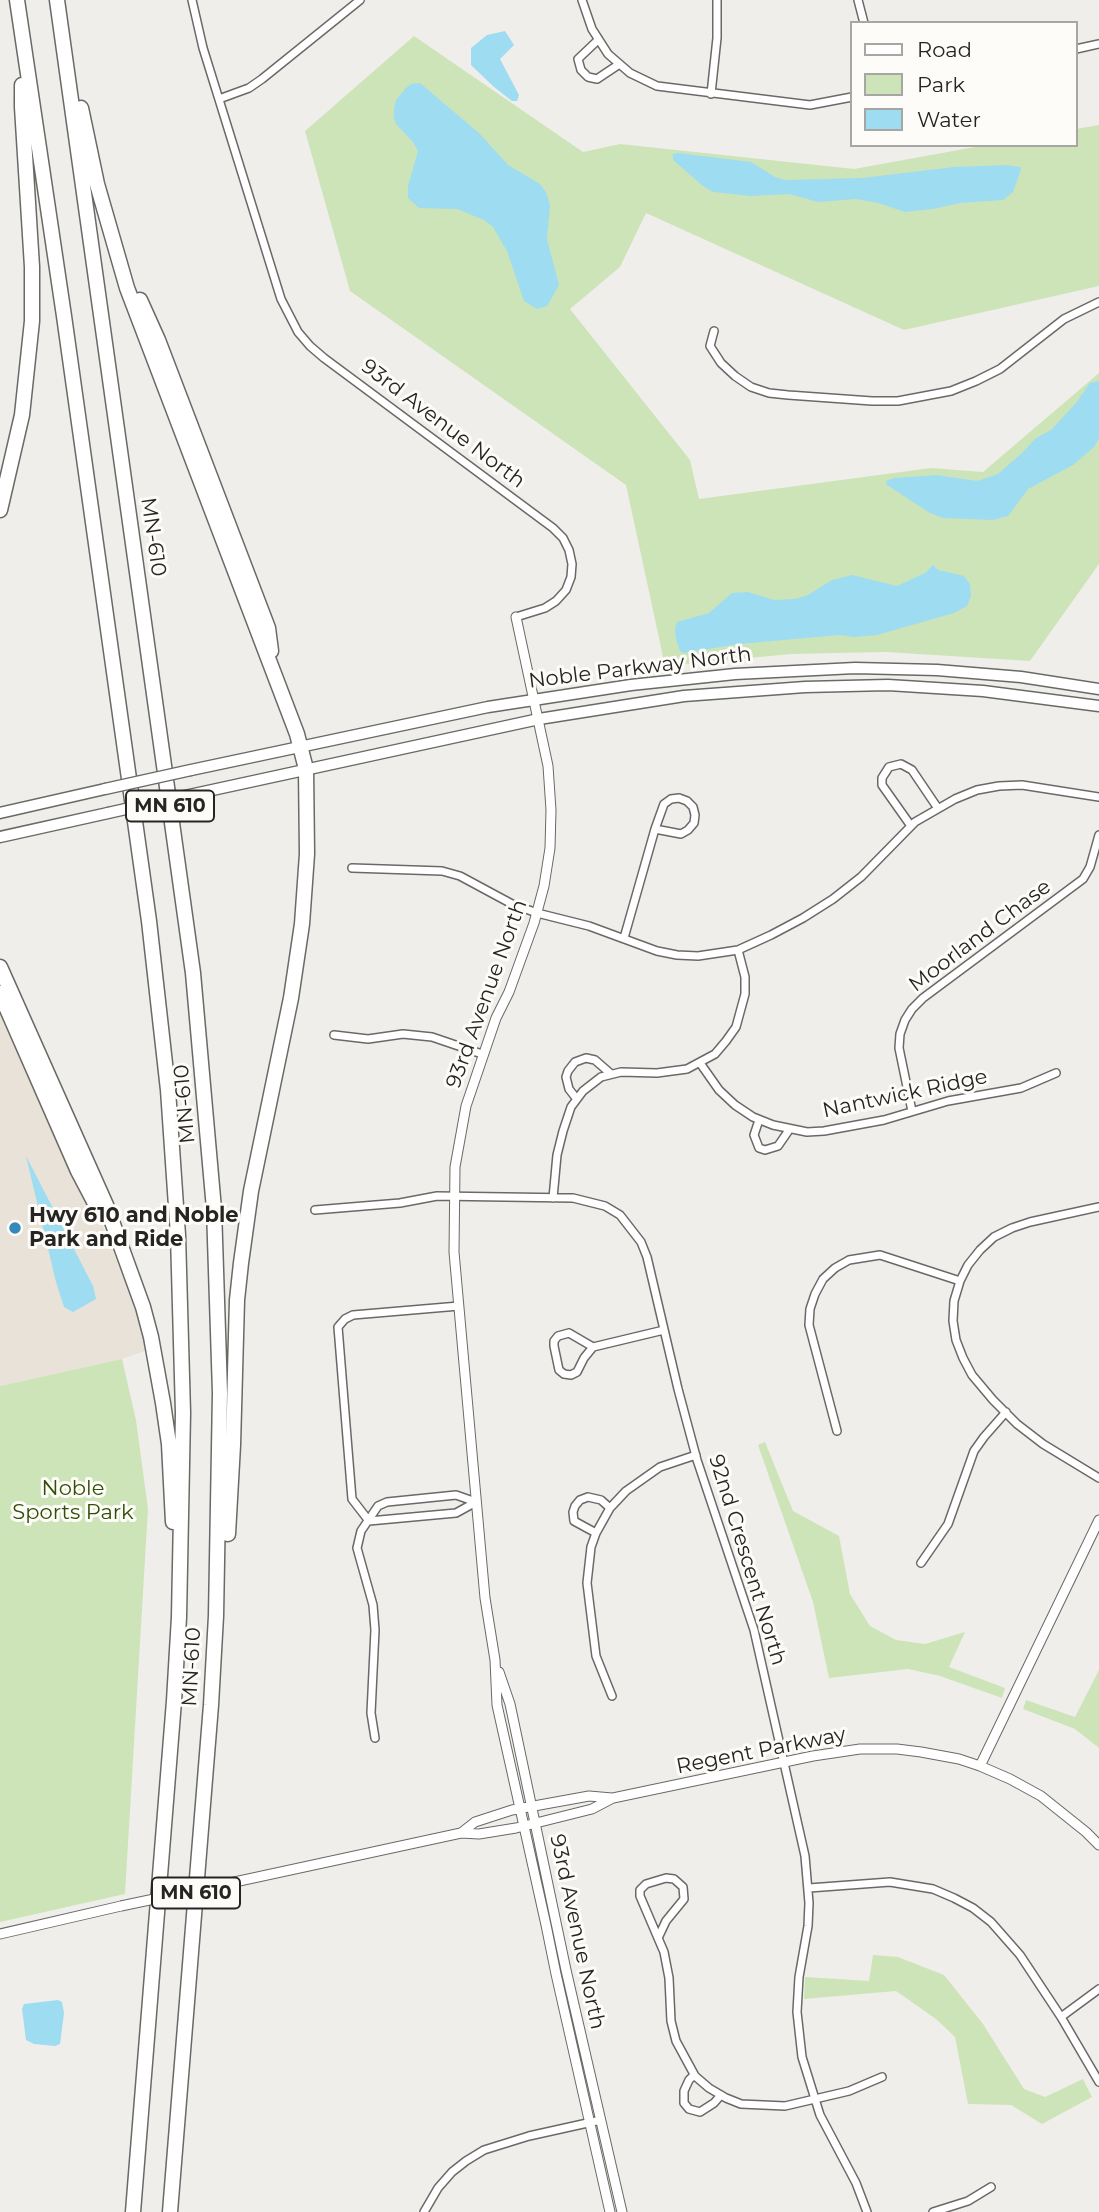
<!DOCTYPE html>
<style>
body{margin:0}
#map{position:relative;width:1099px;height:2212px;overflow:hidden;background:#f0eeeb;font-family:Montserrat,sans-serif}
canvas{display:block}
.legend{position:absolute;left:850px;top:21px;width:228px;height:126px;box-sizing:border-box;background:#fefcf8;border:2px solid #a8a6a3;margin:0;padding:9px 12px;list-style:none;font-size:21px;color:#262524}
.legend li{display:flex;align-items:center;gap:14px;height:35px}
.legend b{width:35px;border:2px solid #a8a6a3}
</style>
<div id="map">
<canvas width="1099" height="2212"></canvas>
<ul class="legend">
<li><b style="height:9px;background:#fff"></b>Road</li>
<li><b style="height:19px;background:#cde4b9"></b>Park</li>
<li><b style="height:19px;background:#9edcf2"></b>Water</li>
</ul>
</div>
<script>
const ctx = document.querySelector('canvas').getContext('2d');
ctx.lineJoin = 'round';
function paint(path, color) {
  ctx.fillStyle = color;
  ctx.fill(path, 'evenodd');
}
function poly(rows) {
  const path = new Path2D();
  for (const r of rows) {
    path.moveTo(r[0], r[1]);
    for (let i = 2; i < r.length; i += 2) path.lineTo(r[i], r[i + 1]);
  }
  return path;
}
function trace(path, color, width, dash) {
  ctx.strokeStyle = color;
  ctx.lineWidth = width;
  ctx.lineCap = dash ? 'butt' : 'round';
  ctx.setLineDash(dash || []);
  ctx.stroke(path);
}
function label(font, color, halo, rows, align = 'center') {
  ctx.font = font + ' Montserrat,sans-serif';
  ctx.lineWidth = 6;
  ctx.setLineDash([]);
  ctx.textBaseline = 'middle';
  ctx.strokeStyle = halo;
  ctx.fillStyle = color;
  for (const [text, x, y, turn = 0] of rows) {
    ctx.save();
    ctx.translate(x, y);
    ctx.rotate((+turn || 0) * Math.PI / 180);
    ctx.textAlign = isNaN(turn) ? turn : align;
    if (halo) ctx.strokeText(text, 0, 0);
    ctx.fillText(text, 0, 0);
    ctx.restore();
  }
}
paint(poly([
 [0,1005,66,1149,101,1221,130,1295,148,1350,122,1359,0,1386]
]), '#e8e2d8');
paint(poly([
 [414,36,583,152,620,144,854,169,986,145,1076,145,1076,129,1099,125,1099,286,904,330,646,213,620,267,570,309,690,460,699,499,931,468,983,472,1099,373,1099,564,1030,661,886,652,791,654,665,666,626,485,350,291,305,131],
 [122,1359,136,1420,148,1509,125,1894,0,1922,0,1386],
 [765,1442,793,1511,839,1536,850,1594,870,1626,896,1640,925,1644,965,1632,949,1667,1005,1688,1002,1698,940,1676,908,1669,829,1678,813,1602,758,1445],
 [1099,1670,1099,1748,1075,1729,1023,1709,1026,1700,1075,1717],
 [873,1955,898,1957,944,1975,983,2024,1024,2089,1045,2097,1083,2079,1092,2097,1042,2124,1011,2105,968,2104,955,2037,936,2019,896,1991,804,1999,805,1977,869,1981]
]), '#cde4b9');
paint(poly([
 [505,31,514,45,500,59,519,95,517,101,512,101,494,87,471,65,471,48,487,35],
 [420,83,480,134,508,165,540,184,546,192,550,205,547,239,559,285,547,306,537,309,524,301,507,251,493,227,484,220,457,209,419,208,408,198,408,186,418,151,413,142,396,124,394,118,394,108,396,100,406,88,411,84],
 [678,153,751,162,775,177,785,180,862,178,954,167,1006,165,1020,167,1021,170,1013,192,1003,200,960,203,933,209,905,212,878,203,856,199,818,202,789,194,751,196,713,192,703,186,673,160,673,154],
 [1099,381,1099,438,1094,447,1073,465,1028,489,1008,516,993,520,943,518,930,513,887,485,886,481,894,478,937,475,977,481,998,474,1022,453,1036,438,1051,430,1076,403,1090,383],
 [933,565,938,570,964,576,970,584,971,596,967,606,954,613,877,635,854,637,839,635,739,644,684,653,680,651,676,639,675,630,677,622,709,613,732,593,748,592,774,600,795,599,808,595,832,580,852,575,897,586,925,573],
 [26,1156,93,1286,96,1299,73,1312,64,1307,56,1282],
 [58,2000,62,2002,64,2013,60,2044,55,2046,34,2044,26,2040,22,2009,24,2004]
]), '#9edcf2');
const minor = poly([
 [192,0,203,48,281,299,298,332,310,346,324,358,553,528,563,538,569,550,572,564,571,577,566,590,556,601,545,608,516,617],
 [582,0,592,29,608,54,630,73,657,86,810,105,852,97],
 [858,0,864,23],
 [598,40,578,59,581,70,588,77,597,79,618,65],
 [1076,49,1099,44],
 [711,94,717,38,717,0],
 [219,99,249,88,262,79,360,0],
 [714,331,710,346,721,363,735,376,751,387,769,393,788,395,872,401,898,401,951,391,976,381,1000,369,1064,319,1099,302],
 [679,798,687,801,693,807,695,815,694,823,688,830,681,834,655,829,664,804,671,799,679,798],
 [911,826,882,785,882,778,889,767,901,764,912,770,937,807],
 [352,868,442,871,460,876,512,904,537,913,589,926,657,951,677,955,698,956,738,950,771,935,803,918,833,899,861,877,915,822,955,799,977,790,999,786,1022,785,1099,797],
 [624,938,655,829],
 [334,1035,368,1039,403,1034,432,1037,482,1054],
 [700,1063,719,1090,735,1105,753,1117,773,1125,807,1132,824,1131,884,1120,948,1101,1021,1088,1056,1073],
 [576,1098,569,1089,566,1077,568,1071,575,1062,586,1058,595,1060,611,1074],
 [912,1111,899,1048,900,1034,905,1020,912,1009,923,998,1083,879,1090,867,1099,835],
 [759,1120,754,1135,759,1148,765,1150,778,1146,789,1130],
 [553,1198,557,1155,563,1131,571,1107,583,1091,601,1077,621,1072,657,1073,687,1069,715,1054,726,1041,736,1027,745,994,745,977,738,950],
 [1099,1207,1030,1222,1012,1228,994,1237,980,1250,968,1265,960,1281,954,1301,953,1321,956,1340,963,1358,972,1375,993,1400,1017,1424,1043,1444,1099,1478],
 [315,1210,400,1203,437,1196,573,1198,605,1206,620,1215,641,1242,647,1257,678,1389,697,1460,754,1630,805,1856,809,1903,808,1926,799,1977,797,2012,802,2057,820,2115,856,2183,867,2212],
 [569,1333,593,1347,584,1358,577,1372,571,1375,564,1374,559,1370,554,1346,554,1341,558,1336,569,1333],
 [593,1347,664,1330],
 [837,1431,809,1325,810,1309,815,1294,823,1279,835,1268,849,1260,880,1255,960,1281],
 [369,1521,352,1499,338,1327,345,1319,353,1315,459,1306],
 [369,1521,456,1513,476,1502],
 [596,1533,574,1521,573,1512,575,1506,580,1500,588,1497,601,1500,610,1508],
 [921,1563,948,1524,974,1451,984,1437,1006,1412],
 [612,1696,596,1656,587,1583,591,1547,596,1533,610,1508,626,1491,660,1467,696,1455],
 [375,1738,371,1713,375,1630,373,1605,357,1548,361,1531,378,1506,387,1502,456,1495,476,1502],
 [809,1888,890,1882,933,1889,954,1898,973,1908,991,1922,1020,1955,1061,2017,1099,2082],
 [658,1938,666,1921,684,1899,683,1887,674,1879,666,1878,646,1884,640,1890,640,1896,664,1952,669,1978,671,2021,676,2041,695,2076,709,2088,726,2098,741,2104,785,2106,849,2091,882,2077],
 [1061,2017,1099,1989],
 [694,2075,689,2080,684,2091,684,2103,689,2109,700,2112,714,2103,721,2095],
 [424,2212,438,2188,452,2172,466,2161,484,2150,529,2136,601,2120],
 [933,2212,968,2201,991,2187]
]);
const tertiary = poly([
 [516,617,548,766,551,810,550,848,544,886,534,923,509,992,496,1018,466,1106,455,1167,454,1252,485,1598,495,1660,497,1705,546,1925,556,1974,610,2212],
 [499,1672,510,1704,566,1970,622,2212],
 [980,1766,1099,1520],
 [461,1833,475,1822,512,1810,589,1796,612,1798],
 [230,1883,461,1833,479,1834,516,1828,592,1809,613,1798,813,1756,860,1749,897,1749,921,1752,959,1759,980,1766,1010,1779,1041,1796,1086,1832,1099,1845],
 [0,1934,121,1906]
]);
const secondary = poly([
 [191,770,488,707,631,685,735,674,855,668,937,670,1021,677,1099,689],
 [194,794,539,719,684,696,805,687,888,685,983,691,1099,706],
 [0,813,105,789],
 [0,837,108,813]
]);
const motorway = poly([
 [17,0,64,316,149,921,168,1090,178,1235,183,1413,179,1617,174,1701,133,2212],
 [57,0,193,973,214,1209,220,1393,216,1616,211,1705,170,2212],
 [81,108,97,184,127,288,297,734,306,769,307,854,302,924,291,998,251,1191,241,1263,237,1300,233,1445,228,1534],
 [140,300,158,340,268,628,271,651],
 [0,510,22,415,32,321,32,267,22,107,22,85],
 [0,967,106,1205,143,1307,151,1337,163,1403,169,1444,173,1522],
 [0,993,78,1171,98,1209]
]);
trace(minor, '#6b6966', 10);
trace(tertiary, '#6b6966', 11);
trace(secondary, '#6b6966', 13);
trace(motorway, '#6b6966', 17);
trace(minor, '#fff', 7);
trace(tertiary, '#fff', 9);
trace(secondary, '#fff', 10);
trace(motorway, '#fff', 14);
const tertiaryBridge = poly([
 [121,1906,230,1883]
]);
const secondaryBridge = poly([
 [105,789,191,770],
 [156,802,194,794],
 [108,813,139,806]
]);
trace(tertiaryBridge, '#6b6966', 11, []);
trace(secondaryBridge, '#6b6966', 13, []);
trace(tertiaryBridge, '#fff', 9);
trace(secondaryBridge, '#fff', 10);
for (const [x, y, r, color] of [
 [15,1228,7,"#3589b9"]
]) {
  const dot = new Path2D();
  dot.arc(x, y, r, 0, 2 * Math.PI);
  ctx.fillStyle = color;
  ctx.fill(dot);
  trace(dot, '#fefcf8', 2.5);
}
for (const [x, y, w] of [
 [170,806,88],
 [196,1893,88]
]) {
  const box = new Path2D();
  box.roundRect(x - w / 2, y - 15.5, w, 31, 5);
  ctx.fillStyle = '#fefcf8';
  ctx.fill(box);
  trace(box, '#262524', 2);
}
label('bold 19px', '#262524', null, [
 ["MN 610",170,806],
 ["MN 610",196,1893]
]);
label('21px', '#262524', '#fefcf8', [
 ["93rd Avenue North",443,424,37],
 ["MN-610",153,537,82],
 ["Noble Parkway North",640,668,-7],
 ["Moorland Chase",980,936,-37],
 ["93rd Avenue North",487,994,-70],
 ["Nantwick Ridge",905,1094,-12],
 ["MN-610",185,1104,-95],
 ["92nd Crescent North",747,1560,73],
 ["MN-610",192,1667,-87],
 ["Regent Parkway",761,1751,-11],
 ["93rd Avenue North",577,1932,78]
]);
label('bold 21px', '#262524', '#fefcf8', [
 ["Hwy 610 and Noble",29,1216],
 ["Park and Ride",29,1240]
], 'left');
label('21px', '#314e07', '#fefcf8', [
 ["Noble",73,1489],
 ["Sports Park",73,1513]
]);
</script>
